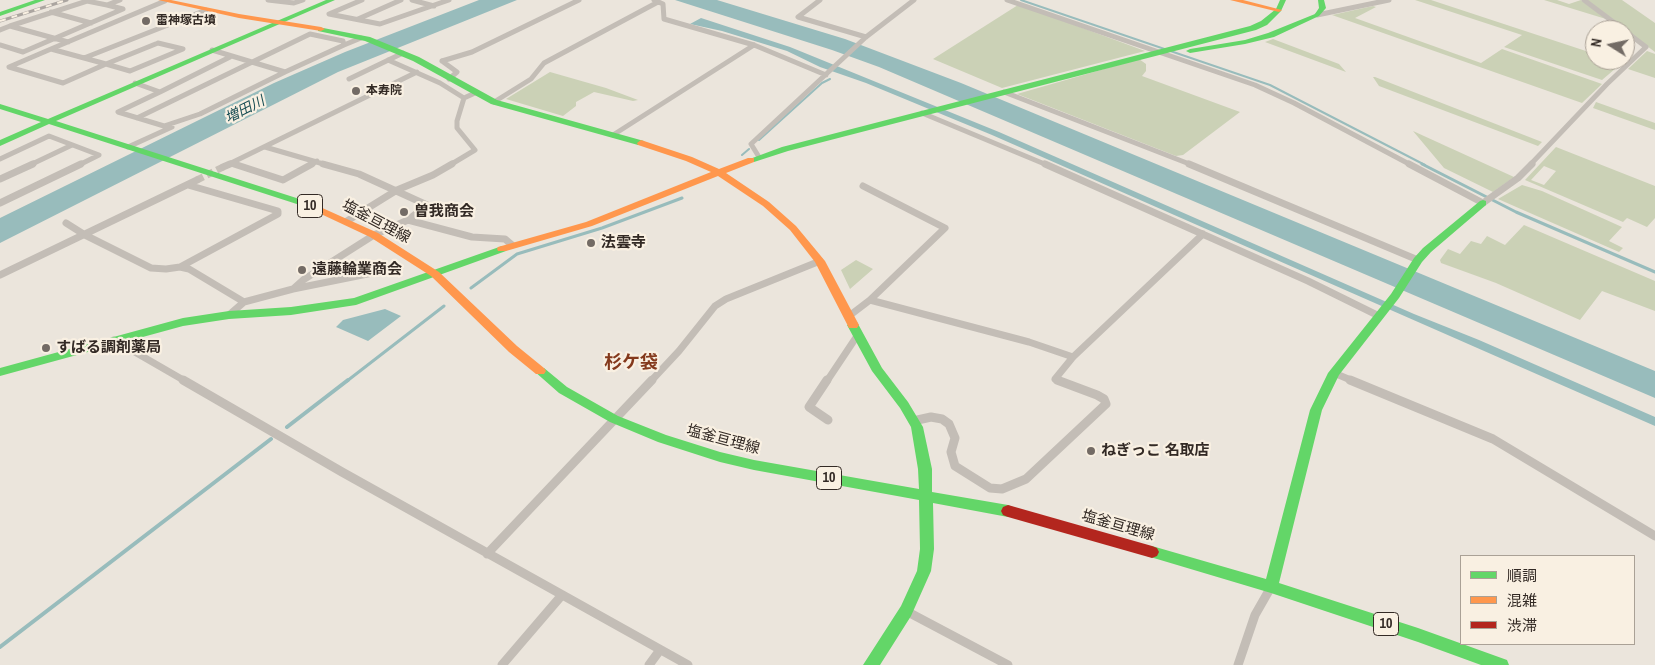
<!DOCTYPE html>
<meta charset="utf-8">
<style>
body{margin:0}
#map{position:relative;width:1655px;height:665px;overflow:hidden;background:#ebe5dc;font-family:"Archivo Narrow","Noto Sans JP",sans-serif}
canvas{display:block}
.legend{position:absolute;left:1460px;top:555px;width:175px;height:90px;box-sizing:border-box;background:#f9f0e2;border:1px solid #aaa196;margin:0;padding:6px 9px;list-style:none;font-size:15px;color:#332a25}
.legend li{display:flex;align-items:center;gap:10px;height:25px}
.legend b{width:25px;border:1px solid #aaa196}
.north{position:absolute;left:1585px;top:20px;width:50px;height:50px;box-sizing:border-box;background:#f9f0e2;border:1px solid #aaa196;border-radius:50%;rotate:280deg;font-size:14px;font-weight:700;line-height:20px;text-align:center;color:#332a25}
.north::after{content:'';display:block;margin:auto;width:18px;height:22px;background:#736b65;clip-path:polygon(50% 0,100% 100%,50% 72%,0 100%)}
</style>
<div id="map">
<canvas width="1655" height="665"></canvas>
<ul class="legend">
<li><b style="height:6px;background:#63d668"></b>順調</li>
<li><b style="height:6px;background:#ff974d"></b>混雑</li>
<li><b style="height:6px;background:#b3261e"></b>渋滞</li>
</ul>
<div class="north">N</div>
</div>
<script>
const ctx = document.querySelector('canvas').getContext('2d');
ctx.lineJoin = 'round';
function paint(path, color) {
  ctx.fillStyle = color;
  ctx.fill(path, 'evenodd');
}
function poly(rows) {
  const path = new Path2D();
  for (const r of rows) {
    path.moveTo(r[0], r[1]);
    for (let i = 2; i < r.length; i += 2) path.lineTo(r[i], r[i + 1]);
  }
  return path;
}
function trace(path, color, width, dash) {
  ctx.strokeStyle = color;
  ctx.lineWidth = width;
  ctx.lineCap = dash ? 'butt' : 'round';
  ctx.setLineDash(dash || []);
  ctx.stroke(path);
}
function label(font, color, halo, rows, align = 'center') {
  ctx.font = font + ' "Archivo Narrow","Noto Sans JP",sans-serif';
  ctx.lineWidth = 4.5;
  ctx.setLineDash([]);
  ctx.textBaseline = 'middle';
  ctx.strokeStyle = halo;
  ctx.fillStyle = color;
  for (const [text, x, y, turn = 0] of rows) {
    ctx.save();
    ctx.translate(x, y);
    ctx.rotate((+turn || 0) * Math.PI / 180);
    ctx.textAlign = isNaN(turn) ? turn : align;
    if (halo) ctx.strokeText(text, 0, 0);
    ctx.fillText(text, 0, 0);
    ctx.restore();
  }
}
paint(poly([
 [1415,0,1431,0,1595,54,1595,60,1612,60,1622,63,1602,80,1504,47,1522,35],
 [1544,0,1557,0,1569,4,1581,0,1606,19],
 [1586,0,1622,0,1655,23,1655,52],
 [1018,5,1080,27,1145,51,1002,88,933,59],
 [1373,6,1376,7,1355,18,1481,63,1502,49,1602,84,1582,103,1332,15],
 [1273,39,1339,64,1346,72,1265,42],
 [1647,51,1655,54,1655,78,1628,69],
 [1139,59,1146,64,1146,71,1142,76,1240,112,1183,155,1176,156,1017,94],
 [550,72,606,88,638,100,633,101,594,92,576,102,576,106,563,116,506,99],
 [1373,77,1375,77,1542,142,1538,146,1379,86],
 [1596,102,1655,123,1655,130,1593,108],
 [1413,131,1514,177,1493,192,1444,168],
 [1556,147,1655,186,1655,218,1647,227,1627,218,1623,222,1525,180],
 [1544,166,1556,171,1544,185,1531,180],
 [1522,185,1542,191,1622,227,1609,241,1623,248,1619,252,1498,199],
 [1524,225,1655,281,1655,311,1602,291,1580,320,1496,283,1441,263,1440,260,1448,249,1460,254,1471,241,1481,244,1487,236,1505,245],
 [856,260,873,269,850,289,841,270]
]), '#cbd1b6');
paint(poly([
 [479,0,517,0,338,72,0,243,0,218,274,83,345,52],
 [675,0,717,0,845,39,961,83,1655,371,1655,398,879,67,832,50],
 [701,18,790,47,999,132,1414,314,1479,340,1655,417,1655,426,992,135,866,83,820,67,787,51,722,31,690,24],
 [385,309,401,316,368,341,336,327,343,320]
]), '#98bcbc');
trace(poly([
 [1021,0,1270,85,1425,165],
 [759,140,822,83,830,79],
 [742,155,749,149]
]), '#98bcbc', 2);
trace(poly([
 [1422,164,1516,212,1655,272],
 [471,288,517,254,602,228,682,198],
 [347,381,444,306]
]), '#98bcbc', 3);
trace(poly([
 [287,427,348,380],
 [0,647,271,439]
]), '#98bcbc', 4);
trace(poly([
 [197,180,223,167]
]), '#c6c0b7', 7, [7, 4]);
trace(poly([
 [268,0,294,3,303,0],
 [362,0,329,14,380,24,449,0],
 [412,0,434,6],
 [654,0,663,4,664,19,754,45,826,75],
 [820,0,798,17,866,37],
 [1007,0,1255,85,1294,103,1411,165],
 [1584,0,1624,30],
 [51,12,91,23],
 [1317,15,1389,0],
 [358,19,401,0],
 [0,30,10,26],
 [68,42,10,26,87,1,107,5,120,0],
 [158,43,183,49,130,71,106,64,158,43],
 [0,45,23,52,123,9,107,5],
 [344,45,361,38],
 [51,49,106,64],
 [51,49,9,67,63,83,106,64],
 [51,49,165,1],
 [84,58,206,10],
 [388,60,440,83,464,98],
 [442,61,472,52,579,0],
 [442,61,457,72,449,79],
 [349,79,403,53],
 [135,83,160,92,118,112,164,126,200,114,285,72,212,50],
 [160,92,230,57],
 [1004,92,1192,165],
 [494,102,531,79,544,63,658,2],
 [922,113,1047,165],
 [137,118,310,34,343,41,344,45,285,72],
 [613,135,754,45],
 [128,147,172,127],
 [265,147,327,165],
 [759,157,751,144,866,37,914,0],
 [0,159,49,136,99,155,79,165],
 [232,163,238,165],
 [30,165,72,145],
 [227,165,417,72],
 [310,165,317,161],
 [450,165,475,150,457,128,457,121,464,98,475,93],
 [1530,165,1607,84,1646,47,1625,31]
]), '#c3bdb6', 5);
trace(poly([
 [234,164,283,180,312,164],
 [323,164,359,174,427,205,408,220],
 [1045,164,1308,281,1379,316],
 [1189,164,1418,260],
 [1409,164,1483,203,1518,178,1532,164],
 [223,167,230,164],
 [0,179,33,164],
 [0,203,81,164],
 [347,221,397,190,433,175,452,164],
 [66,223,85,235,151,268,166,269,180,267,189,269,244,302],
 [180,267,278,214,278,211,188,185],
 [0,275,197,180],
 [293,289,303,280,374,235,408,220,472,237,505,239,512,245],
 [870,300,1029,342,1073,357],
 [229,315,244,302,293,289,392,269],
 [849,316,870,300,945,228,863,186],
 [114,340,185,381],
 [1334,373,1353,381],
 [651,381,679,351,715,306,726,299,820,261],
 [827,381,857,336],
 [1060,381,1055,379,1073,357,1203,234]
]), '#c3bdb6', 7);
trace(poly([
 [183,380,342,472,688,665],
 [827,380,809,407,828,420],
 [1350,380,1493,439,1655,536],
 [913,421,931,417,942,419,949,424,955,438,951,452,955,466,990,488,1002,489,1026,479,1106,404,1104,399,1097,395,1057,380],
 [487,554,652,380],
 [906,611,1008,665],
 [502,665,562,595],
 [649,665,660,650],
 [1238,665,1255,615,1271,587]
]), '#c3bdb6', 9);
paint(poly([
 [35,0,45,0,0,16,0,12,35,0],
 [326,0,335,0,56,121,312,203,312,207,306,207,49,124,0,146,0,140,41,122,0,109,0,104,48,119,326,0],
 [1280,0,1286,0,1281,11,1267,25,1256,30,788,151,754,162,748,162,747,160,782,147,1250,26,1261,21,1276,9,1280,0],
 [1318,0,1324,0,1326,8,1319,16,1274,37,1245,44,1190,53,1186,51,1190,49,1245,40,1268,33,1315,14,1319,8,1318,0],
 [318,27,370,37,419,57,497,100,644,141,645,143,644,145,638,145,491,104,413,61,365,41,318,31,318,27],
 [1483,200,1486,201,1486,205,1431,252,1422,262,1399,298,1339,375,1322,410,1279,583,1418,628,1507,660,1509,665,1481,665,1418,642,1271,593,1147,556,1145,552,1147,548,1152,546,1266,579,1310,410,1328,373,1391,294,1414,258,1423,248,1480,201,1483,200],
 [502,246,506,247,507,249,506,251,356,305,291,315,229,319,183,326,0,376,0,368,183,318,229,311,291,307,354,298,502,246],
 [853,321,857,322,882,368,908,402,923,427,932,469,932,492,1008,505,1013,507,1015,511,1013,515,1008,517,933,503,934,549,931,571,911,616,880,665,863,665,901,606,917,571,920,549,919,500,754,470,720,462,658,442,610,422,559,393,534,371,536,368,544,368,567,387,618,416,666,435,720,452,754,460,919,489,918,469,911,427,900,408,872,371,847,325,853,321]
]), '#63d668');
paint(poly([
 [158,0,171,0,239,14,321,27,325,29,321,31,239,18,158,0],
 [1230,0,1243,0,1282,10,1279,12,1230,0],
 [641,140,692,157,719,169,748,158,754,158,754,162,726,173,769,202,796,226,825,261,859,325,857,328,849,328,815,262,790,230,763,206,718,176,592,226,506,251,498,251,497,249,498,247,586,222,711,172,686,161,638,145,637,143,641,140],
 [309,202,378,233,439,272,517,346,544,368,546,371,544,374,536,374,509,352,431,276,370,237,306,207,306,203,309,202]
]), '#ff974d');
paint(poly([
 [1008,505,1152,546,1157,548,1159,552,1157,556,1152,558,1008,517,1003,515,1001,511,1003,507,1008,505]
]), '#b3261e');
const rail = poly([
 [0,21,67,0]
]);
trace(rail, '#aba5a0', 3);
trace(rail, '#f9f0e2', 2, [6]);
for (const [x, y, r, color] of [
 [146,21,5,"#736b65"],
 [356,91,5,"#736b65"],
 [404,212,5,"#736b65"],
 [591,243,5,"#736b65"],
 [302,270,5,"#736b65"],
 [46,348,5,"#736b65"],
 [1091,451,5,"#736b65"]
]) {
  const dot = new Path2D();
  dot.arc(x, y, r, 0, 2 * Math.PI);
  ctx.fillStyle = color;
  ctx.fill(dot);
  trace(dot, '#f9f0e2', 2);
}
label('bold 12px', '#332a25', '#f9f0e2', [
 ["雷神塚古墳",156,21],
 ["本寿院",366,91]
], 'left');
label('italic 14px', '#1a4f55', '#f9f0e2', [
 ["増田川",245,110,-27]
]);
for (const [x, y, w] of [
 [310,206,25],
 [829,478,25],
 [1386,624,25]
]) {
  const box = new Path2D();
  box.roundRect(x - w / 2, y - 11.5, w, 23, 4);
  ctx.fillStyle = '#f9f0e2';
  ctx.fill(box);
  trace(box, '#332a25', 1);
}
label('bold 14px', '#332a25', null, [
 ["10",310,206],
 ["10",829,478],
 ["10",1386,624]
]);
label('bold 15px', '#332a25', '#f9f0e2', [
 ["曽我商会",414,212],
 ["法雲寺",601,243],
 ["遠藤輪業商会",312,270],
 ["すばる調剤薬局",56,348],
 ["ねぎっこ 名取店",1101,451]
], 'left');
label('15px', '#332a25', '#f9f0e2', [
 ["塩釜亘理線",376,222,28],
 ["塩釜亘理線",723,440,15],
 ["塩釜亘理線",1118,526,16]
]);
label('bold 18px', '#84391c', '#f9f0e2', [
 ["杉ケ袋",631,363]
]);
</script>
